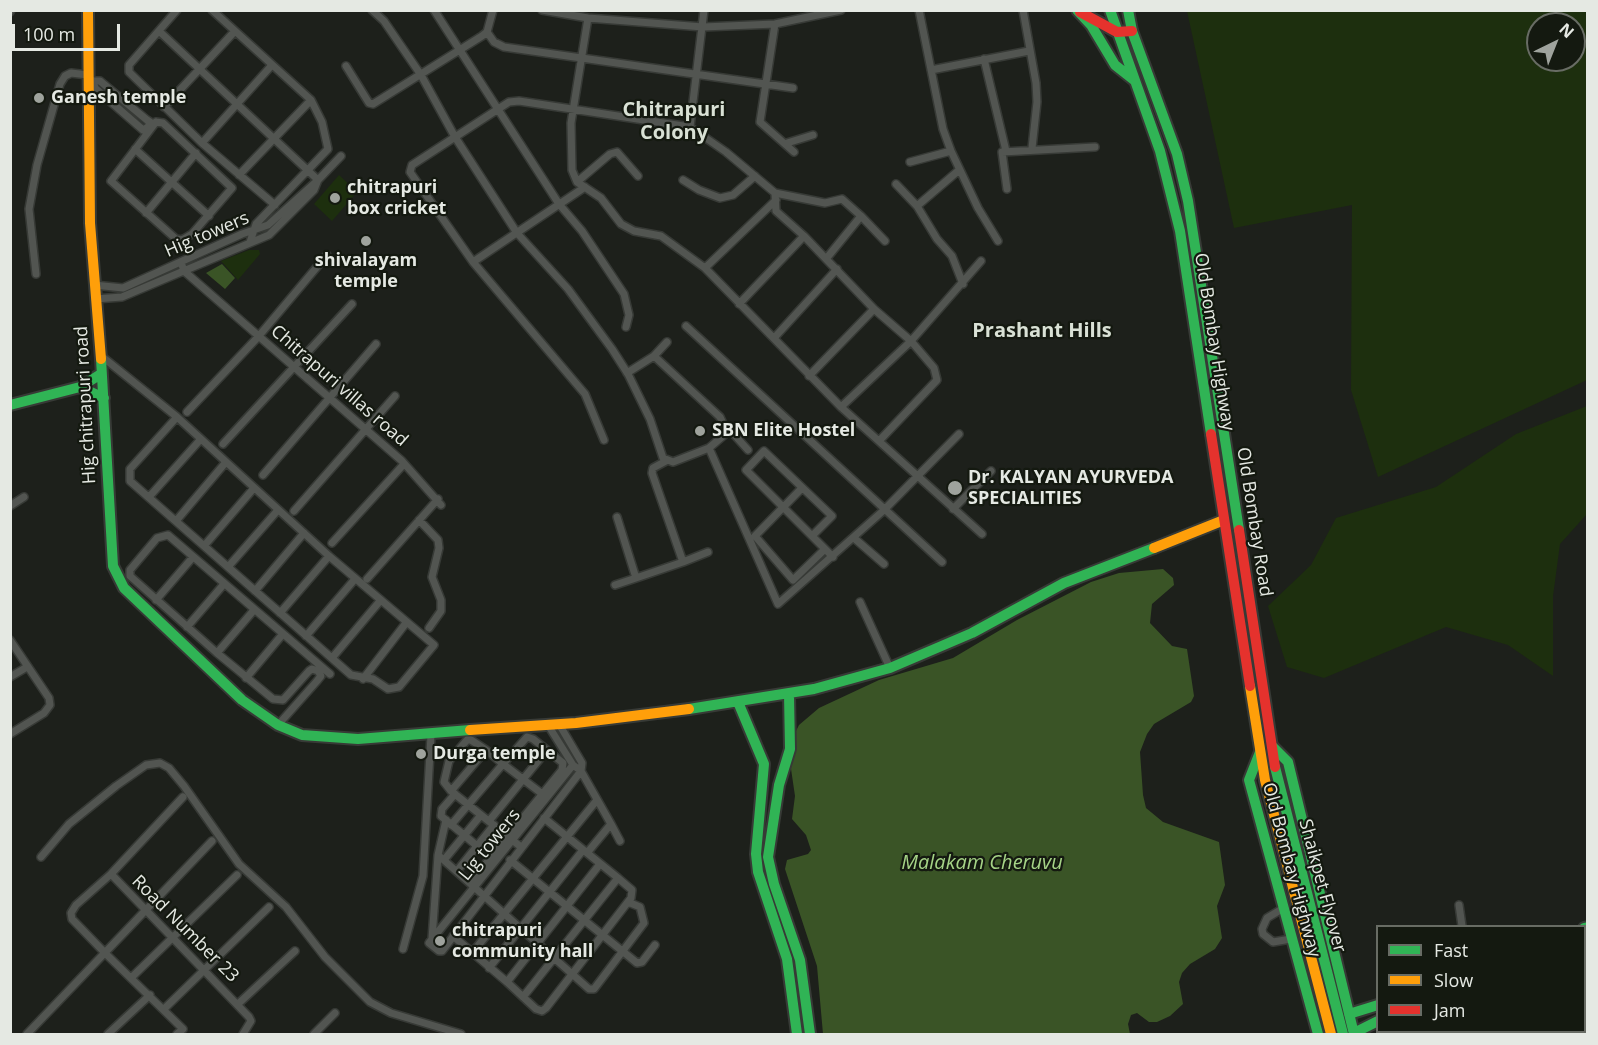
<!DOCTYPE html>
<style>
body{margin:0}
#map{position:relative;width:1598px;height:1045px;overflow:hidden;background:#1d201b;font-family:"Open Sans",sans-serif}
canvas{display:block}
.frame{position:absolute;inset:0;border:12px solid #e5e9e3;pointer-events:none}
.legend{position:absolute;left:1376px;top:925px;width:210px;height:108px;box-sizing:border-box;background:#141910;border:2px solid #686c64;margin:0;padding:8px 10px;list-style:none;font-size:18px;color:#e5e9e3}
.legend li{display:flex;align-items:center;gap:12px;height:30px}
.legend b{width:30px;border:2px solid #686c64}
.north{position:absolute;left:1526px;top:12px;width:60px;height:60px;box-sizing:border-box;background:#141910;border:2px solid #686c64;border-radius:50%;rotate:43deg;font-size:16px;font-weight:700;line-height:24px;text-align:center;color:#e5e9e3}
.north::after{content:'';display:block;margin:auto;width:21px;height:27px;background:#9fa39d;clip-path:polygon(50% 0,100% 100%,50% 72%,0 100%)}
.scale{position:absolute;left:12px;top:24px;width:108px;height:27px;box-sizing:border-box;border:3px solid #e5e9e3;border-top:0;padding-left:8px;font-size:18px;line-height:21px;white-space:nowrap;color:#e5e9e3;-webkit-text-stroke:4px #141910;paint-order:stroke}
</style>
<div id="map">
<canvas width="1598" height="1045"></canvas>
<div class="frame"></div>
<ul class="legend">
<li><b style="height:8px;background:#30b455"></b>Fast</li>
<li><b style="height:8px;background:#ff9f0a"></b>Slow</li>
<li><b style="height:8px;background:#e5322d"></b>Jam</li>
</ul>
<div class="north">N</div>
<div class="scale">100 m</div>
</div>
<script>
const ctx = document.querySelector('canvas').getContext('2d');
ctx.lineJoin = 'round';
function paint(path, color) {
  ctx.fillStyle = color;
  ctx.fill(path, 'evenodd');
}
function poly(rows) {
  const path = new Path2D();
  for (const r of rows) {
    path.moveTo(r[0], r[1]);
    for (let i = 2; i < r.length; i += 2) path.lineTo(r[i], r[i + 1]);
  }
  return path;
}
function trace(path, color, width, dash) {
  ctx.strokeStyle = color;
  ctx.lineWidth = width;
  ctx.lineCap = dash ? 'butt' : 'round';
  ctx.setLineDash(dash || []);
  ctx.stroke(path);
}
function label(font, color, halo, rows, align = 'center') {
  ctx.font = font + ' "Open Sans",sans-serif';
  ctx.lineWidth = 4.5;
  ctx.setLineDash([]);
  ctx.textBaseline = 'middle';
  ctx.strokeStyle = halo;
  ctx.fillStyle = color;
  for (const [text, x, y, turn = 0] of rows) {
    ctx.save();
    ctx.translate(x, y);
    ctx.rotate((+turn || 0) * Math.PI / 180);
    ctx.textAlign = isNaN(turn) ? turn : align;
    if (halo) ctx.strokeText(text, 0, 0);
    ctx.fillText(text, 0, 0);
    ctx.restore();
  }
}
paint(poly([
 [1187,11,1587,11,1587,380,1378,477,1351,390,1352,205,1234,228],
 [1538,24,1574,24,1574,60,1538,60],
 [339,175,357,192,332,221,314,204],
 [249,250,259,250,260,254,238,280,221,261],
 [1587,406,1587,514,1560,544,1553,596,1553,676,1508,645,1446,627,1324,678,1287,667,1268,606,1311,565,1336,518,1436,487,1516,434]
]), '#1d2f0e');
paint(poly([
 [222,264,235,278,225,289,206,273],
 [1163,569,1173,578,1174,585,1152,604,1150,623,1172,646,1187,649,1194,696,1191,702,1154,724,1147,734,1140,752,1143,795,1146,808,1163,822,1219,842,1225,885,1217,906,1222,938,1215,949,1190,964,1182,973,1179,982,1183,1004,1170,1016,1157,1022,1149,1022,1137,1013,1131,1015,1128,1024,1130,1034,823,1034,817,966,785,869,787,860,808,854,811,850,806,835,792,819,795,796,790,762,792,739,799,725,819,708,879,680,953,658,1017,620,1091,582,1119,573]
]), '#3a5426');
const street = poly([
 [177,10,129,65,129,72,202,143,275,205],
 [212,10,311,100,322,122,328,149,256,224,250,242],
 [372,10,384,21,421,75,455,137,517,233,568,289,612,349,628,374,650,419,663,458,673,462,709,448,730,430,725,428,720,417,654,356],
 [434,10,559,204,582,231,624,294,629,315,626,327],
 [542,10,588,18,703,27,775,24,841,10],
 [919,10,943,129,951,151,978,208,998,241],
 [1023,10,1036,83,1037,102,1032,148],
 [10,12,11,10],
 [588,18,571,123,572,170,577,182,601,198,621,224,634,231,661,236,705,268,841,407,982,534],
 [775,24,760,122,794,152],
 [159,31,318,180],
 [487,32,494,42,504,47,793,88],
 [984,59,1006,151],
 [346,66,369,103,373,104,482,36,487,32,493,10],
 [931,70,1029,51],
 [94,81,100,81,147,120,150,122,148,127],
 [164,107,235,31],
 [156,122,163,123,232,188,192,234,182,240,176,239,111,181,156,122],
 [690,127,704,10],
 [202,143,272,65],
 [787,143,813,135],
 [135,149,209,216],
 [910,162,951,151],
 [958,171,917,206,937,239,952,256,963,284],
 [239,175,311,100],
 [683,180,699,190,720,198,733,195,755,176],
 [577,182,610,154,617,152,638,176],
 [896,184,917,206],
 [1007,189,1002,152,1095,147],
 [775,193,825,203,842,199,861,216,826,259],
 [146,213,196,153],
 [861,216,885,241],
 [181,262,184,271,402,461,441,505],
 [473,262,585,187],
 [705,268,776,200],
 [36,274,29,209,37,165,60,84,65,76,71,73,88,75,96,89,143,130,148,127],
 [94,285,123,288,242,234,268,225,318,180],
 [95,299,122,297,269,235,314,190,318,180,341,156],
 [739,304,804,236],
 [686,326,942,562],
 [775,337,837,269],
 [100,355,177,417,329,556,434,645,399,687,388,689,373,679,351,675,130,481,130,469,177,417],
 [627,373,654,356,667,342],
 [809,376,874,309],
 [841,407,911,341,934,368,937,380,879,441],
 [187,412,258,337,327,255],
 [730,430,748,450],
 [604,440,585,394,473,262,410,172,412,165,509,102,519,101,690,127,726,152,775,193,776,211,804,236,874,309,911,341,981,261],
 [223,444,352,304],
 [709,448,778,604,884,510,959,434],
 [263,475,376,344],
 [802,488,755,536,793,580,825,549],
 [149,497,200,440],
 [10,506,24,497],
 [953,509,991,471],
 [294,511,395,396],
 [617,517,636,578,683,562,652,473,653,468,666,461],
 [419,520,438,540,439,548,432,577,441,600,441,611,429,628],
 [176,521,226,462],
 [812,536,832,516,764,451,746,470,833,557],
 [854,538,884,564],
 [332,543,404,464],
 [204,546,254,488],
 [683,562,708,552],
 [228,567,278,510],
 [367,579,438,499],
 [615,585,636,578],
 [255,591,304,533],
 [156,600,193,557],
 [860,602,890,668],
 [280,613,329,556],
 [187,627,224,584],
 [306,636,355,579],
 [10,640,49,698,50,705,44,713,10,734],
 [217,653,254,610],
 [332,658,380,601],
 [10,677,27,667],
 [246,678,282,635],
 [363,679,406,623],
 [559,724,582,763,581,771,442,951,439,951,429,943,573,765],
 [278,725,317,681,321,676,318,671,312,669,309,671,283,700,273,699,217,653,130,576,130,570,157,538,168,535,330,674],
 [548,725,573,765,581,771,611,824,587,853],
 [486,750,471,740,467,740,449,761,444,782,451,791,521,847],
 [451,791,486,750,503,764,527,737,533,739,563,763,562,770,470,883],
 [455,794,442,809,441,816,494,860],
 [489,821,547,750],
 [611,824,620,841],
 [451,825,503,764,545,796],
 [438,855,446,820],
 [41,857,69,824,116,786,146,765,160,763,169,768,184,786,239,864,286,907,325,957,370,1002,391,1013,461,1034],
 [444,860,481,815],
 [510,860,637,963,642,962,655,945],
 [457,871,494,825],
 [111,874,249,1017,251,1021,243,1034],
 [1459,905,1462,926],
 [1282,909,1267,918,1262,929,1263,934,1273,942,1291,939],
 [453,936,507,982,600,864],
 [432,939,438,855,589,989,594,989,644,923,640,907,628,902],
 [403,949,423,876,431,735],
 [472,953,597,800],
 [489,968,583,850],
 [132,977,237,875],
 [507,982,536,1009,542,1011,546,1008,631,898,632,890,618,878],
 [523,997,618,878,544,818],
 [238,1004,295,951],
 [164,1009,269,907],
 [27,1034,212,841],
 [108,1034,150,995],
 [177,1034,183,1029,106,954,72,919,71,913,76,905,111,874,183,797],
 [314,1034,335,1013],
 [1391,1034,1399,1032]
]);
const fast = poly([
 [1077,10,1091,25,1115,65,1134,80],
 [1110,10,1160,151,1180,231,1211,434],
 [1128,10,1132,31,1177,154,1188,201,1239,530],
 [101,359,113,566,124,588,242,700,278,725,302,735,358,739,470,730],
 [80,387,104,398],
 [10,405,80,387,101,374],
 [789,694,790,749,779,785,768,857,774,884,800,960,810,1034],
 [738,702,764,764,756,854,758,872,787,959,797,1034],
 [689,709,814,689,890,668,972,633,1064,583,1154,548],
 [1272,746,1288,762,1354,1034],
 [1260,752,1249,780,1318,1034],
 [1275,767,1343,1034],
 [1584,928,1588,927],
 [1584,938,1588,937],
 [1349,1014,1378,1005],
 [1354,1033,1378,1021]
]);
const slow = poly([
 [88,10,90,223,101,359],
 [1154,548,1224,520],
 [1250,686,1265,780,1331,1034],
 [470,730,576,723,689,709]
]);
const jam = poly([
 [1080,12,1117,32,1132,31],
 [1211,434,1250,686],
 [1239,530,1275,767]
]);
trace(street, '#373a36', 10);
trace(fast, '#373a36', 14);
trace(slow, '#373a36', 14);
trace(jam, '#373a36', 14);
trace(street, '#525551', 7);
trace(fast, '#30b455', 10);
trace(slow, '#ff9f0a', 10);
trace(jam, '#e5322d', 10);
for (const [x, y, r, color] of [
 [39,98,6,"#9fa39d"],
 [335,198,6,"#9fa39d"],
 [366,241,6,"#9fa39d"],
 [700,431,6,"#9fa39d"],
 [955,488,8,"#9fa39d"],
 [421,754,6,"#9fa39d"],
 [440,941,6,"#9fa39d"]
]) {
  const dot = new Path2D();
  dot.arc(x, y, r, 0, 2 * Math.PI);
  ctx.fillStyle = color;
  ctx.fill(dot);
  trace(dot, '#141910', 2);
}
label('bold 18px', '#e5e9e3', '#141910', [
 ["Ganesh temple",51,98],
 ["chitrapuri",347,188],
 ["box cricket",347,209],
 ["shivalayam",366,261,"center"],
 ["temple",366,282,"center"],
 ["SBN Elite Hostel",712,431],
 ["Dr. KALYAN AYURVEDA",968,478],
 ["SPECIALITIES",968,499],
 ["Durga temple",433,754],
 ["chitrapuri",452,931],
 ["community hall",452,952]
], 'left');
label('18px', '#e5e9e3', '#141910', [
 ["Hig towers",207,235,-23],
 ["Old Bombay Highway",1214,342,81],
 ["Chitrapuri villas road",339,386,41],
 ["Hig chitrapuri road",86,405,-93],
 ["Old Bombay Road",1254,522,81],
 ["Lig towers",490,845,-51],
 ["Old Bombay Highway",1291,870,75],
 ["Shaikpet Flyover",1322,886,75],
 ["Road Number 23",185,929,45]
]);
label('bold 20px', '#d9e1d5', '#141910', [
 ["Chitrapuri",674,110],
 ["Colony",674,133],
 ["Prashant Hills",1042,331]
]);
label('italic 20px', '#a5d386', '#141910', [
 ["Malakam Cheruvu",982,863]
]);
</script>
